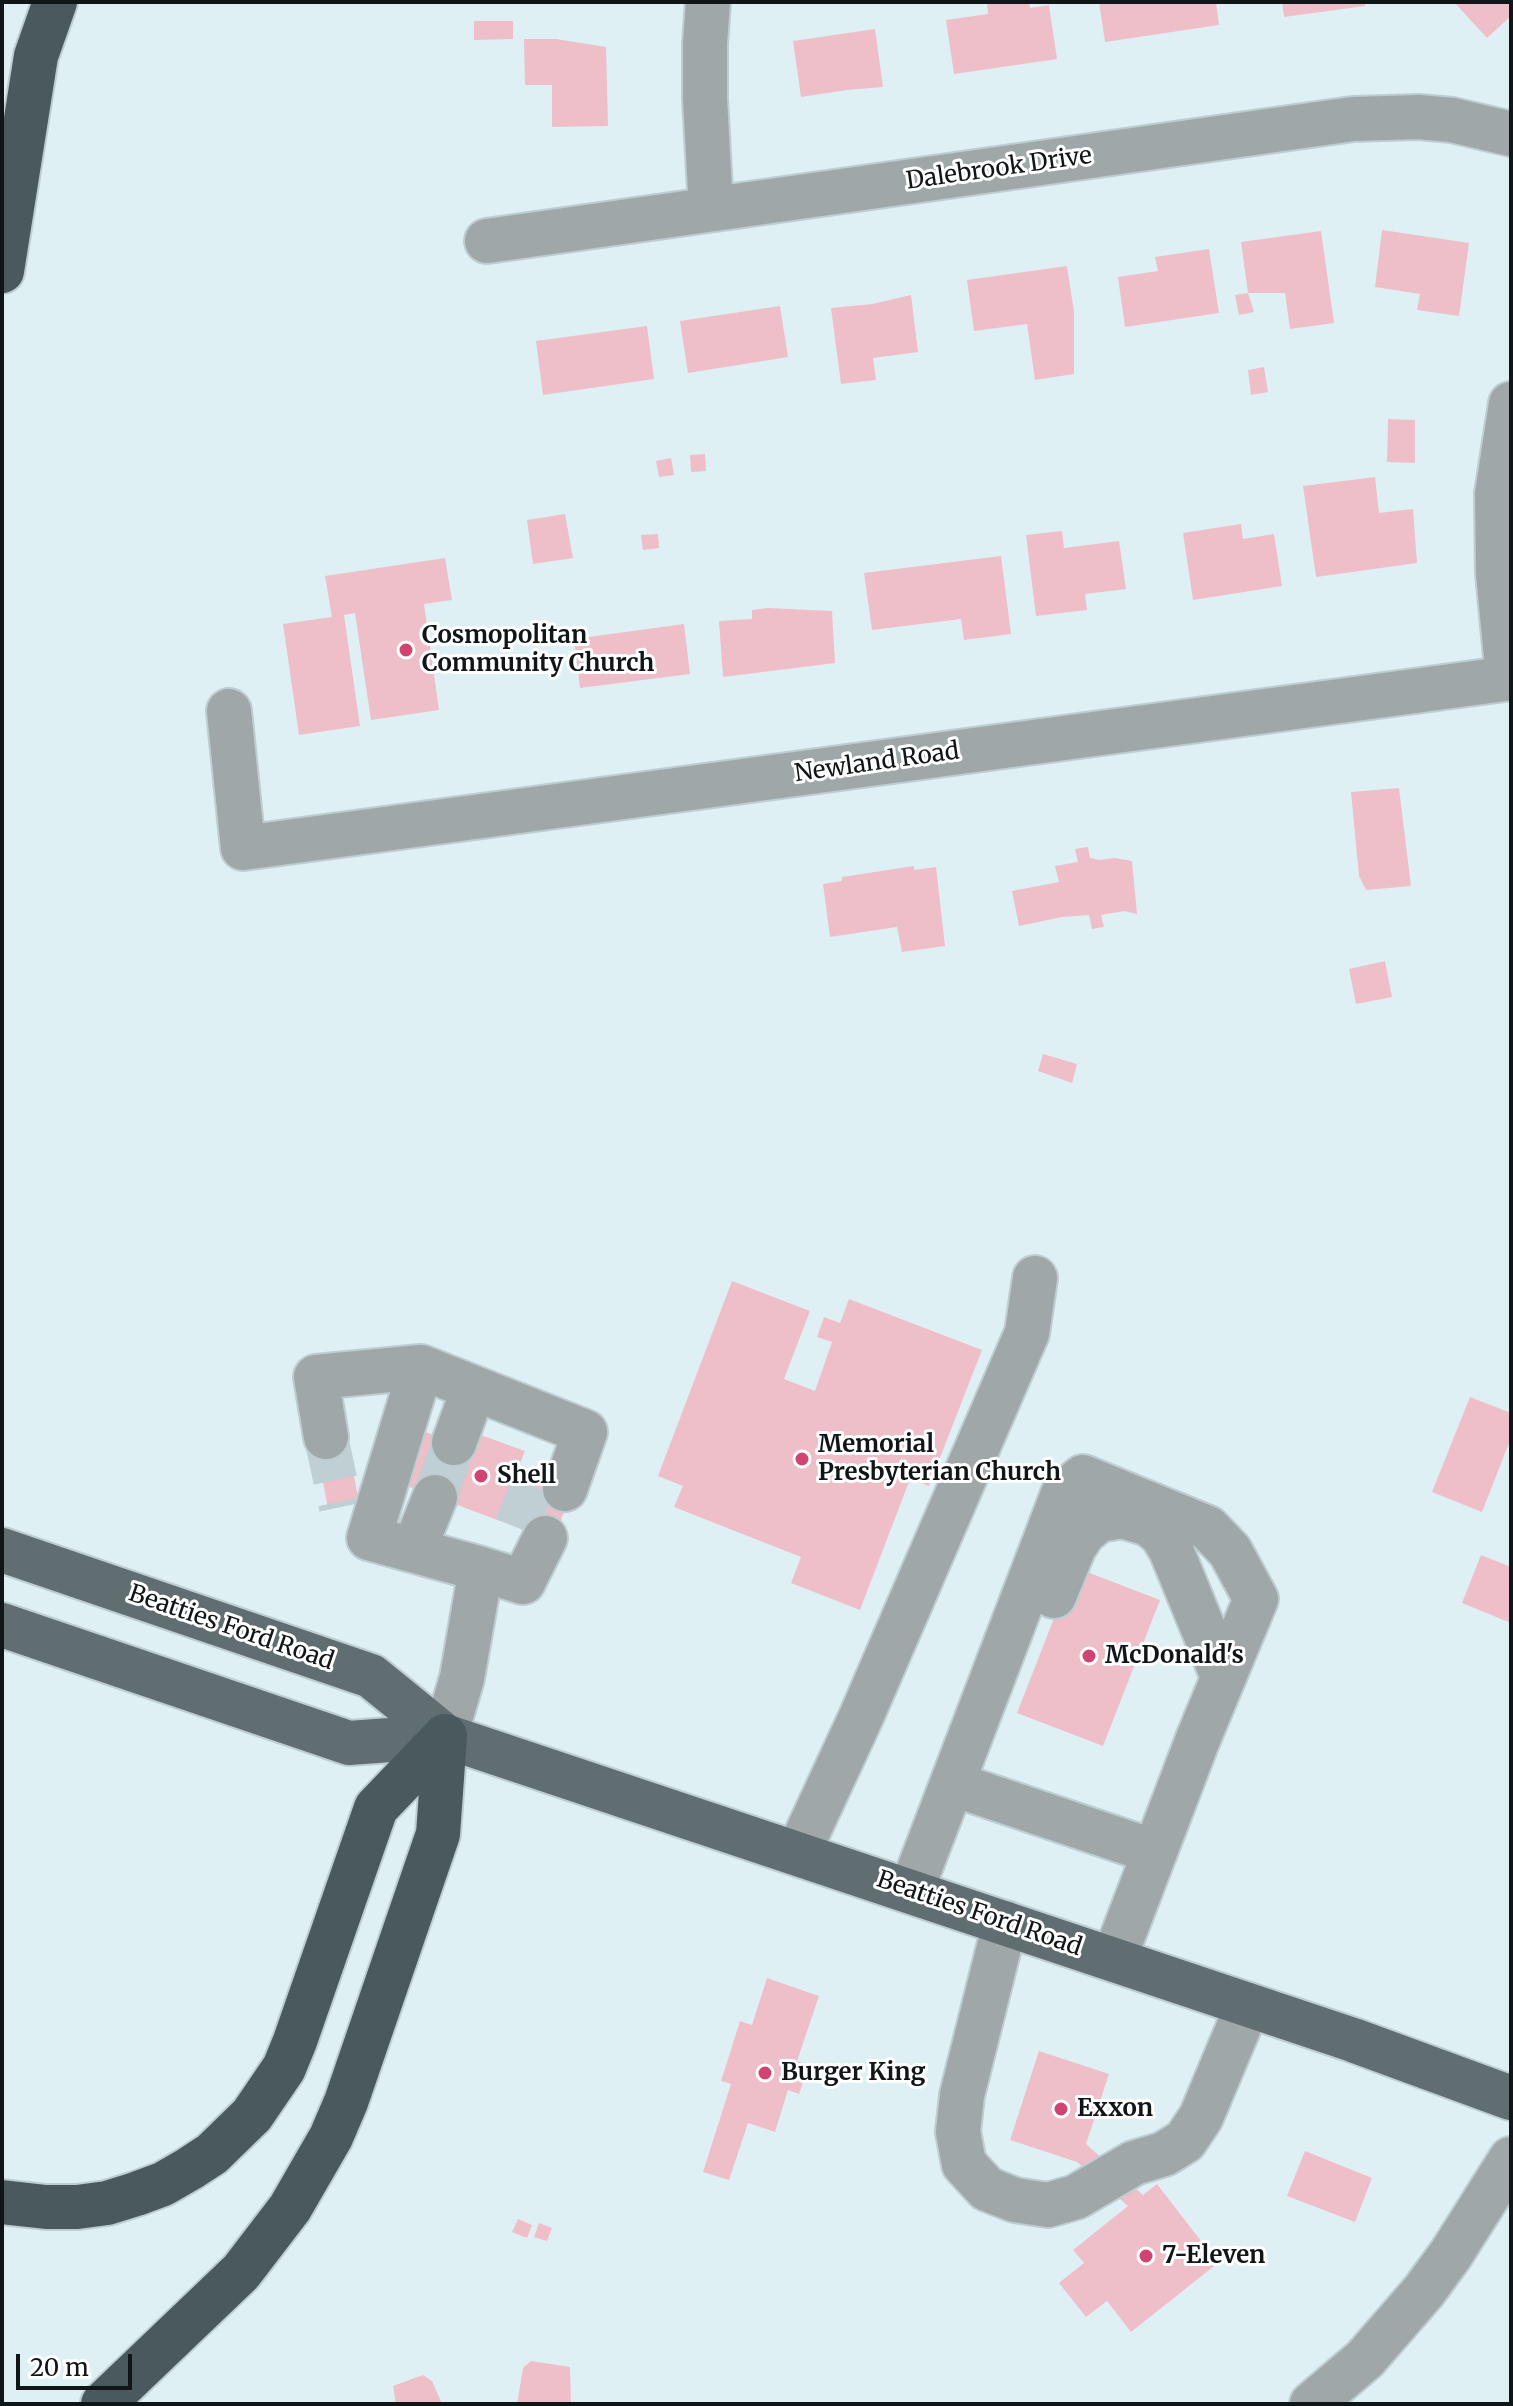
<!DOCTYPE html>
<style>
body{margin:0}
#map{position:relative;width:1513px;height:2406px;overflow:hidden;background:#dff0f5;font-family:Merriweather,serif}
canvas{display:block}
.frame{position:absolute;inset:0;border:4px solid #101617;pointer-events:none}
.scale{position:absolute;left:16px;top:2354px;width:116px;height:36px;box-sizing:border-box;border:4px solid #101617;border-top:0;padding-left:10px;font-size:24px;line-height:28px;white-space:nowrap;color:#101617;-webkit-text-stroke:6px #fff;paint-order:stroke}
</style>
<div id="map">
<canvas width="1513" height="2406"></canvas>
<div class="frame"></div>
<div class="scale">20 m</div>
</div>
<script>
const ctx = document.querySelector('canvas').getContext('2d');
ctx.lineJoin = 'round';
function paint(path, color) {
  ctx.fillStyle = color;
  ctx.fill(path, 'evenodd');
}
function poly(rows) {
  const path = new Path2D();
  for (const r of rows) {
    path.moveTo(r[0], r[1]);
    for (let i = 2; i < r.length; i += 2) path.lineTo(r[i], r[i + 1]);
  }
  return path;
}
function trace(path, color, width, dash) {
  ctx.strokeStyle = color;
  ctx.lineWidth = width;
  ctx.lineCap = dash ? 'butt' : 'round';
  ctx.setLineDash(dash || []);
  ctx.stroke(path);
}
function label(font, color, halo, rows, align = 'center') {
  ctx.font = font + ' Merriweather,serif';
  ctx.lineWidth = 6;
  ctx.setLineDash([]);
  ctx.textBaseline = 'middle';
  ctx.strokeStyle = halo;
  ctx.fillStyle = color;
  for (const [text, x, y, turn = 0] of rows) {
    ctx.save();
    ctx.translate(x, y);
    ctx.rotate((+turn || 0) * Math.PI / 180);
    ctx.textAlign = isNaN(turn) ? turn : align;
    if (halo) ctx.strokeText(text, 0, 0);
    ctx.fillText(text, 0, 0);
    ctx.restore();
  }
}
paint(poly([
 [987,2,1029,2,1030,8,1049,5,1057,59,954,74,946,20,988,14],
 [1099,2,1216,2,1219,25,1105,42],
 [1282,2,1365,2,1365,6,1284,17],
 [1454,2,1511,2,1511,16,1487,38],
 [474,21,513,21,513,39,474,40],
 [875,29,883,87,847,90,801,97,793,41],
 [524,39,556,39,606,47,608,126,552,127,552,85,525,85],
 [1382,230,1469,243,1459,316,1417,310,1420,294,1375,287],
 [1321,231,1334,323,1290,329,1285,293,1248,293,1254,312,1239,315,1235,295,1248,293,1241,242],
 [1209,249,1219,313,1125,327,1118,277,1158,271,1155,257],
 [1067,266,1074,312,1074,374,1035,380,1027,324,974,331,967,280],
 [911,295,918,352,873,358,876,380,841,384,831,308,872,304],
 [780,306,788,357,688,373,680,321],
 [647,326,654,379,543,395,536,341],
 [1264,367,1268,392,1251,395,1248,370],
 [1388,419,1415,420,1415,463,1387,462],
 [705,454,706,471,691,472,690,455],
 [671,458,674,475,659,477,656,461],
 [1375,477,1379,513,1413,509,1417,563,1316,577,1303,486],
 [565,514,573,558,533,564,527,520],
 [1241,524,1243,539,1274,534,1282,586,1193,600,1183,533],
 [1062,531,1064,548,1119,541,1126,589,1085,594,1087,610,1036,616,1026,535],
 [658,534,659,548,643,550,641,535],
 [1001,556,1011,634,964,640,961,619,872,630,864,573],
 [445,558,452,600,424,604,439,710,371,720,355,613,344,615,360,726,299,735,283,624,332,617,325,576],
 [768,608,832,611,835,663,723,677,719,621,752,619,752,610],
 [684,624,690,674,580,688,574,639],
 [1399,788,1411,886,1366,890,1359,876,1351,792],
 [1088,847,1090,858,1099,860,1115,858,1132,861,1137,914,1124,911,1101,915,1104,927,1092,929,1089,915,1062,917,1019,926,1012,891,1059,882,1055,866,1078,862,1075,849],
 [914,866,914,870,936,867,945,946,902,952,897,927,830,937,823,884,842,881,842,877],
 [1385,961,1392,997,1356,1004,1349,969],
 [1043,1054,1077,1064,1072,1083,1038,1071],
 [732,1281,810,1311,784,1379,815,1391,832,1342,817,1337,824,1317,840,1323,849,1299,982,1350,929,1486,910,1479,860,1610,791,1583,801,1557,674,1507,683,1486,658,1476],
 [1470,1397,1511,1413,1511,1438,1482,1512,1432,1492],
 [423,1431,476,1451,481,1435,525,1451,517,1471,572,1491,553,1541,402,1484],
 [346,1433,359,1503,328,1509,315,1439],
 [1481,1555,1511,1567,1511,1623,1462,1603],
 [1074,1567,1160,1600,1103,1746,1017,1713],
 [767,1978,819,1996,797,2061,809,2065,799,2094,788,2090,775,2132,748,2123,729,2180,703,2172,731,2084,721,2081,740,2021,752,2025],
 [1039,2051,1109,2074,1086,2144,1143,2195,1157,2184,1218,2263,1131,2332,1107,2301,1086,2317,1059,2283,1084,2263,1073,2250,1128,2206,1077,2162,1010,2140],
 [1305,2151,1372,2178,1355,2222,1287,2196],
 [518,2219,532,2225,527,2238,512,2232],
 [539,2223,552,2228,547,2241,534,2237],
 [531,2361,570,2367,571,2404,517,2404,523,2368],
 [423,2375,432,2381,442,2404,396,2404,393,2386]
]), '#eebfc8');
trace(poly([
 [326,1437,341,1507],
 [435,1497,454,1443],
 [516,1527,536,1478]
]), '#c0cfd4', 44, [44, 22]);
const minor = poly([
 [708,2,705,43,705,99,711,209],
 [487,241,1353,119,1419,117,1452,120,1511,134],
 [1508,678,1498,573,1497,494,1511,404],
 [229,711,243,848,1511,678],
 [326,1437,316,1377,421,1367],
 [454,1443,474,1388],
 [414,1549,435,1497],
 [481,1569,523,1582,545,1538],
 [1054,1596,1074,1547,1084,1532,1099,1520,1122,1516,1149,1524,1162,1535,1171,1550,1223,1677],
 [445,1736,462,1678,481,1569,369,1538,421,1367,585,1432,565,1489],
 [953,1784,1155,1852],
 [798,1853,861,1717,1027,1333,1035,1278],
 [911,1891,1063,1494,1083,1477,1208,1528,1230,1551,1256,1599,1198,1739,1114,1959],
 [1005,1923,962,2095,958,2132,964,2164,987,2189,1015,2200,1048,2205,1076,2197,1134,2163,1164,2154,1185,2141,1201,2117,1248,2005],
 [1312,2404,1365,2359,1424,2291,1451,2254,1511,2159]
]);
const major = poly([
 [2,1550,371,1676,445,1736,1353,2040,1511,2098],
 [2,1625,349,1743,445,1736]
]);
const highway = poly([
 [2,271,36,56,55,2],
 [2,2202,46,2207,77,2207,107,2203,136,2194,163,2184,189,2169,212,2154,252,2115,284,2068,295,2041,376,1808,445,1736],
 [103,2404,241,2272,290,2208,331,2137,346,2102,438,1834,445,1736]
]);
trace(minor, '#becdd1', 48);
trace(major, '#becdd1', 48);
trace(highway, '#becdd1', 48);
trace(minor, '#a0a7a9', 44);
trace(major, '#606d71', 44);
trace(highway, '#4a595d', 44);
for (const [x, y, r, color] of [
 [406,650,8,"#d14472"],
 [802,1459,8,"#d14472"],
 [481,1476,8,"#d14472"],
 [1089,1656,8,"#d14472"],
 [765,2073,8,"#d14472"],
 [1061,2109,8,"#d14472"],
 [1146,2256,8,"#d14472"]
]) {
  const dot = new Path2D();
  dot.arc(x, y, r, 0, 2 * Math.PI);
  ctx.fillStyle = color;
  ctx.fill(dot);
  trace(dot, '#fff', 3);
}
label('24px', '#101617', '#fff', [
 ["Dalebrook Drive",999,169,-8],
 ["Newland Road",877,763,-8],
 ["Beatties Ford Road",231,1628,19],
 ["Beatties Ford Road",979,1914,19]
]);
label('bold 24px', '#101617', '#fff', [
 ["Cosmopolitan",422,636],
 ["Community Church",422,664],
 ["Memorial",818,1445],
 ["Presbyterian Church",818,1473],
 ["Shell",497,1476],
 ["McDonald's",1105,1656],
 ["Burger King",781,2073],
 ["Exxon",1077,2109],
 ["7-Eleven",1162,2256]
], 'left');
</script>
